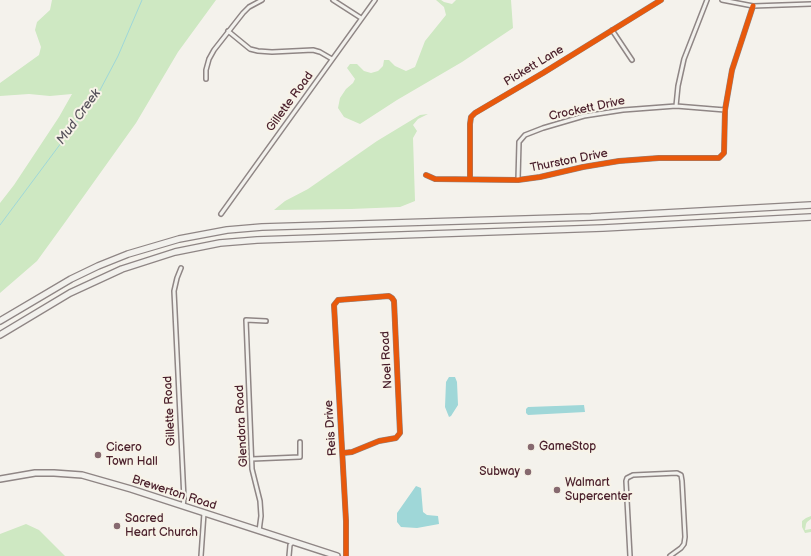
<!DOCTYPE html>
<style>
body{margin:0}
canvas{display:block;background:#f4f2ec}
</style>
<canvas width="811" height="556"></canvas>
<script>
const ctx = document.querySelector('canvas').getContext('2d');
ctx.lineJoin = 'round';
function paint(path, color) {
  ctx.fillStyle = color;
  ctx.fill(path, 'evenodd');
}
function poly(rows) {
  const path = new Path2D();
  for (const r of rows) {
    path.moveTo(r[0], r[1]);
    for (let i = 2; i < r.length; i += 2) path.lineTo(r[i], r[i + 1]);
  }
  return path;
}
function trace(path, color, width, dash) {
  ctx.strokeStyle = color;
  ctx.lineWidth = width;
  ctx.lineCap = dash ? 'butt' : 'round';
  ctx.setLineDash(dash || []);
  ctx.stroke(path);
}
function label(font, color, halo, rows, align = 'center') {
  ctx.font = font + ' "Balsamiq Sans",sans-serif';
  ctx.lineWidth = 4;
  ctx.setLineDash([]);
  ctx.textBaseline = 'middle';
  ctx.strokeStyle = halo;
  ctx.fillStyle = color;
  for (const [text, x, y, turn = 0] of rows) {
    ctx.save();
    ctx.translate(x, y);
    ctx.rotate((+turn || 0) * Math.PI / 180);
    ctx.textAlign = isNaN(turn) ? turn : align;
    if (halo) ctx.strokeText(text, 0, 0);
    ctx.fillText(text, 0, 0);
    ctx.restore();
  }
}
paint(poly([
 [52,0,216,0,178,52,136,123,66,221,37,261,0,293,0,203,14,185,59,117,72,94,50,96,29,94,0,96,0,83,39,55,41,47,35,30,37,22,50,10],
 [436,0,441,0,444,2,452,4,456,0,511,0,513,28,462,62,397,100,360,124,344,117,338,108,340,98,346,89,353,83,355,79,347,68,350,64,357,64,364,71,371,73,378,71,383,66,384,60,389,60,395,66,406,71,415,67,425,41,446,15,444,7],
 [428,114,418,119,413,125,417,131,413,138,415,201,400,207,351,209,274,210,285,201,308,189,377,141,420,115],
 [811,516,811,519,807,522,806,524,805,530,811,529,811,532,805,533,802,527,802,521,806,518],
 [26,524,39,530,65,556,0,556,0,534]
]), '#cee8c2');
paint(poly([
 [449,377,455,377,457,382,458,405,451,416,449,417,445,407,446,382],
 [584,405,585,412,528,415,526,413,526,409,528,407],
 [416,486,421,488,423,512,427,515,438,516,439,524,417,528,401,527,397,522,397,513]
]), '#9fd7d8');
trace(poly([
 [0,225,99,92,118,56,142,0]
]), '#9fd7d8', 1);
const street = poly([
 [333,0,361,18],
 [722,0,753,6,811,4],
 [612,30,632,60],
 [228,31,250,49,258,51,272,52,313,50,320,52,332,59],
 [206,79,206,70,209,59,214,50,243,13,249,7,262,0],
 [676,106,678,86,684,59,707,0],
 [426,175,435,179,518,180,540,177,583,167,619,161,659,158,719,158,724,153,725,110,732,70,753,6],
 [470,179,470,124,471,117,475,113,543,73,661,0],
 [518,180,519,142,525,135,543,128,584,116,623,110,676,106,725,110],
 [221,214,375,0],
 [181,268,177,278,174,291,184,499,183,506],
 [343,453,352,452,379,441,396,438,400,433,394,301,392,298,389,296,338,300,334,305,346,521,346,556],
 [252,459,300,457,300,442],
 [259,531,261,516,260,501,252,469,246,320,266,321],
 [201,556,204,513],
 [289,556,290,545,293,542],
 [630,556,626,481,627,478,633,475,677,473,681,475,682,481,685,537,684,544,681,548,670,556]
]);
const primary = poly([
 [0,479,35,473,54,473,82,475,131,489,337,556]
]);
const highway = poly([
 [0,321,71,279,98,266,128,254,179,239,227,230,262,227,591,217,811,205],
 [0,335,70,293,122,269,175,252,220,243,257,240,603,228,811,217]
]);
trace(street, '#8f8685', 6);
trace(primary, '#8f8685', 8);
trace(highway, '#8f8685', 8);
trace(street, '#f2f1ed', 3);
trace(primary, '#f2f1ed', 5);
trace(highway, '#f2f1ed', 5.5);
trace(poly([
 [426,175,435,179,518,180,540,177,583,167,619,161,659,158,719,158,724,153,725,110,732,70,753,6],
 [470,179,470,124,471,117,475,113,543,73,661,0],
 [343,453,352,452,379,441,396,438,400,433,394,301,392,298,389,296,338,300,334,305,346,521,346,556]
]), '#e8590c', 5);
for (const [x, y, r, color] of [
 [531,447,4,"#86696f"],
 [98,455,4,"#86696f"],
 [528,472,4,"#86696f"],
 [557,490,4,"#86696f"],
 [117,526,4,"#86696f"]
]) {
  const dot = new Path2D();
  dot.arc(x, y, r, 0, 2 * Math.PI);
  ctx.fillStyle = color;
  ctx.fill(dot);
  trace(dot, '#f7f3e8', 1.5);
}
label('12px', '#4a1f2b', '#f7f3e8', [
 ["Pickett Lane",534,66,-31],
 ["Gillette Road",290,102,-54],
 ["Crockett Drive",587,109,-12],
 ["Thurston Drive",569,161,-11],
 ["Noel Road",387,360,-93],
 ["Gillette Road",170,411,-93],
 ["Glendora Road",242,426,-93],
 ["Reis Drive",331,428,-94],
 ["Brewerton Road",174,493,18]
]);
label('12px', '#4a1f2b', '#f7f3e8', [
 ["GameStop",539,447],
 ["Cicero",106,448],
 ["Town Hall",106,462],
 ["Subway",520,472,"right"],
 ["Walmart",565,483],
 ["Supercenter",565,497],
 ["Sacred",125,519],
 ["Heart Church",125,533]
], 'left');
label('italic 13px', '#58535d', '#f7f3e8', [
 ["Mud Creek",79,117,-54]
]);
</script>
